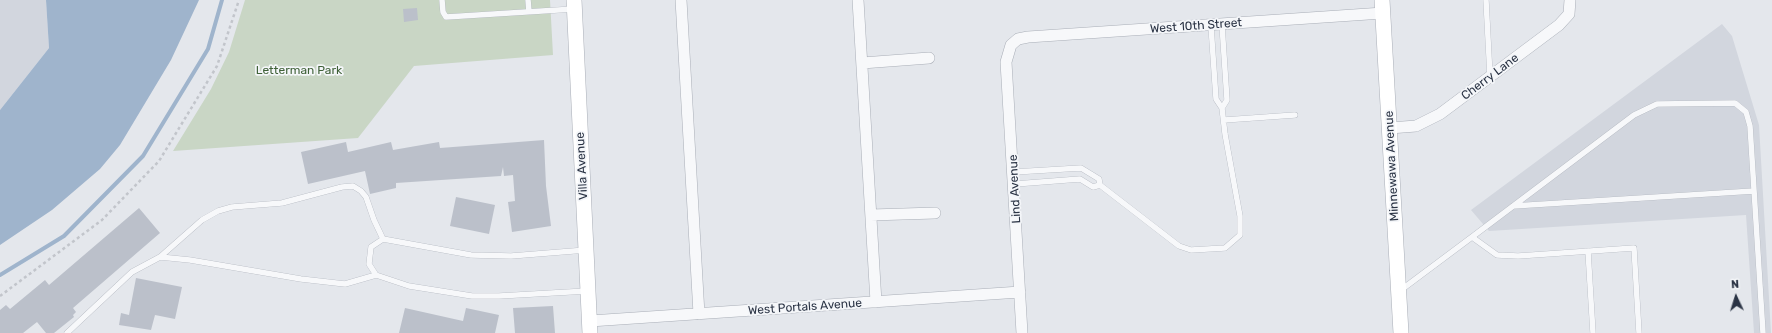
<!DOCTYPE html>
<style>
body{margin:0}
#map{position:relative;width:1772px;height:333px;overflow:hidden;background:#e4e7ec;font-family:Rubik,sans-serif}
canvas{display:block}
.north{position:absolute;left:1716px;top:277px;width:40px;height:40px;-webkit-text-stroke:3px #f4f6f9;paint-order:stroke;rotate:356deg;font-size:11px;font-weight:700;line-height:16px;text-align:center;color:#2b3445}
.north::after{content:'';display:block;margin:auto;width:14px;height:18px;background:#2b3445;clip-path:polygon(50% 0,100% 100%,50% 72%,0 100%)}
</style>
<div id="map">
<canvas width="1772" height="333"></canvas>
<div class="north">N</div>
</div>
<script>
const ctx = document.querySelector('canvas').getContext('2d');
ctx.lineJoin = 'round';
function paint(path, color) {
  ctx.fillStyle = color;
  ctx.fill(path, 'evenodd');
}
function poly(rows) {
  const path = new Path2D();
  for (const r of rows) {
    path.moveTo(r[0], r[1]);
    for (let i = 2; i < r.length; i += 2) path.lineTo(r[i], r[i + 1]);
  }
  return path;
}
function trace(path, color, width, dash) {
  ctx.strokeStyle = color;
  ctx.lineWidth = width;
  ctx.lineCap = dash ? 'butt' : 'round';
  ctx.setLineDash(dash || []);
  ctx.stroke(path);
}
function label(font, color, halo, rows, align = 'center') {
  ctx.font = font + ' Rubik,sans-serif';
  ctx.lineWidth = 3.5;
  ctx.setLineDash([]);
  ctx.textBaseline = 'middle';
  ctx.strokeStyle = halo;
  ctx.fillStyle = color;
  for (const [text, x, y, turn = 0] of rows) {
    ctx.save();
    ctx.translate(x, y);
    ctx.rotate((+turn || 0) * Math.PI / 180);
    ctx.textAlign = isNaN(turn) ? turn : align;
    if (halo) ctx.strokeText(text, 0, 0);
    ctx.fillText(text, 0, 0);
    ctx.restore();
  }
}
paint(poly([
 [0,0,46,0,49,48,0,110],
 [1722,24,1732,36,1759,125,1771,333,1754,333,1746,215,1489,231,1471,210]
]), '#d2d6de');
paint(poly([
 [245,0,550,0,553,55,414,66,358,138,173,151,211,89,229,52]
]), '#c9d6c5');
paint(poly([
 [46,0,199,0,171,60,120,145,100,169,52,210,0,245,0,110,49,48]
]), '#9fb4cc');
trace(poly([
 [0,275,64,236,143,156,208,49,222,0]
]), '#9fb4cc', 4);
paint(poly([
 [417,8,418,20,404,22,403,9],
 [544,140,546,186,551,226,512,232,508,202,515,201,513,175,504,176,503,167,501,176,396,183,396,188,370,194,365,171,308,184,301,152,346,142,348,152,391,142,393,150,439,142,440,148],
 [456,197,495,205,489,234,450,226],
 [139,208,160,233,73,308,76,312,73,315,74,317,54,333,46,333,37,322,23,333,0,333,0,310,6,305,10,309,45,280,49,285],
 [136,278,182,287,175,319,155,315,151,330,119,325,121,313,129,315],
 [553,306,555,333,515,333,513,308],
 [405,308,463,321,466,308,499,315,495,333,399,333]
]), '#bbc0ca');
const service = poly([
 [442,0,443,12,446,17,574,9],
 [528,0,529,12],
 [1486,0,1490,76],
 [1222,25,1227,100,1222,108],
 [1224,120,1295,115],
 [1014,172,1081,168,1099,179,1100,185,1179,246,1191,250,1225,248,1240,235,1240,216,1225,134,1222,108,1216,99,1211,26],
 [1015,184,1080,179,1093,187,1100,185],
 [1513,206,1754,191],
 [1472,237,1634,115,1657,104,1735,103,1746,112,1750,126,1763,333],
 [586,250,511,256,471,255,383,239,371,247,369,264,376,275,409,286,472,296,499,296,587,291],
 [1588,251,1593,333],
 [160,257,190,260,301,279,345,284,376,275],
 [1401,290,1472,237,1497,255,1518,256,1634,248,1639,333],
 [67,333,132,272,160,257,202,220,218,211,232,207,282,203,342,187,353,186,361,191,366,197,374,220,383,239]
]);
const minor = poly([
 [681,0,699,314],
 [858,0,876,302],
 [862,63,929,58],
 [1390,128,1416,126,1440,114,1559,25,1569,14,1570,0],
 [871,215,935,213],
 [590,321,1020,292],
 [1022,333,1006,62,1011,45,1018,39,1028,37,1383,13]
]);
const secondary = poly([
 [574,0,590,333],
 [1382,0,1401,333]
]);
trace(service, '#a9aeb7', 6);
trace(minor, '#a9aeb7', 12);
trace(secondary, '#a9aeb7', 16);
trace(poly([
 [0,296,102,220,159,161,217,66,239,0]
]), '#c2c5cb', 2.5, [3, 3]);
trace(service, '#f7f8fa', 5.5);
trace(minor, '#f7f8fa', 11);
trace(secondary, '#fff', 15);
label('12px', '#2b3445', '#f4f6f9', [
 ["West 10th Street",1196,26,-4],
 ["Cherry Lane",1490,77,-37],
 ["Villa Avenue",582,166,-93],
 ["Minnewawa Avenue",1392,166,-93],
 ["Lind Avenue",1015,189,-93],
 ["West Portals Avenue",805,307,-4]
]);
label('12px', '#3f6138', '#f4f6f9', [
 ["Letterman Park",299,71]
]);
</script>
